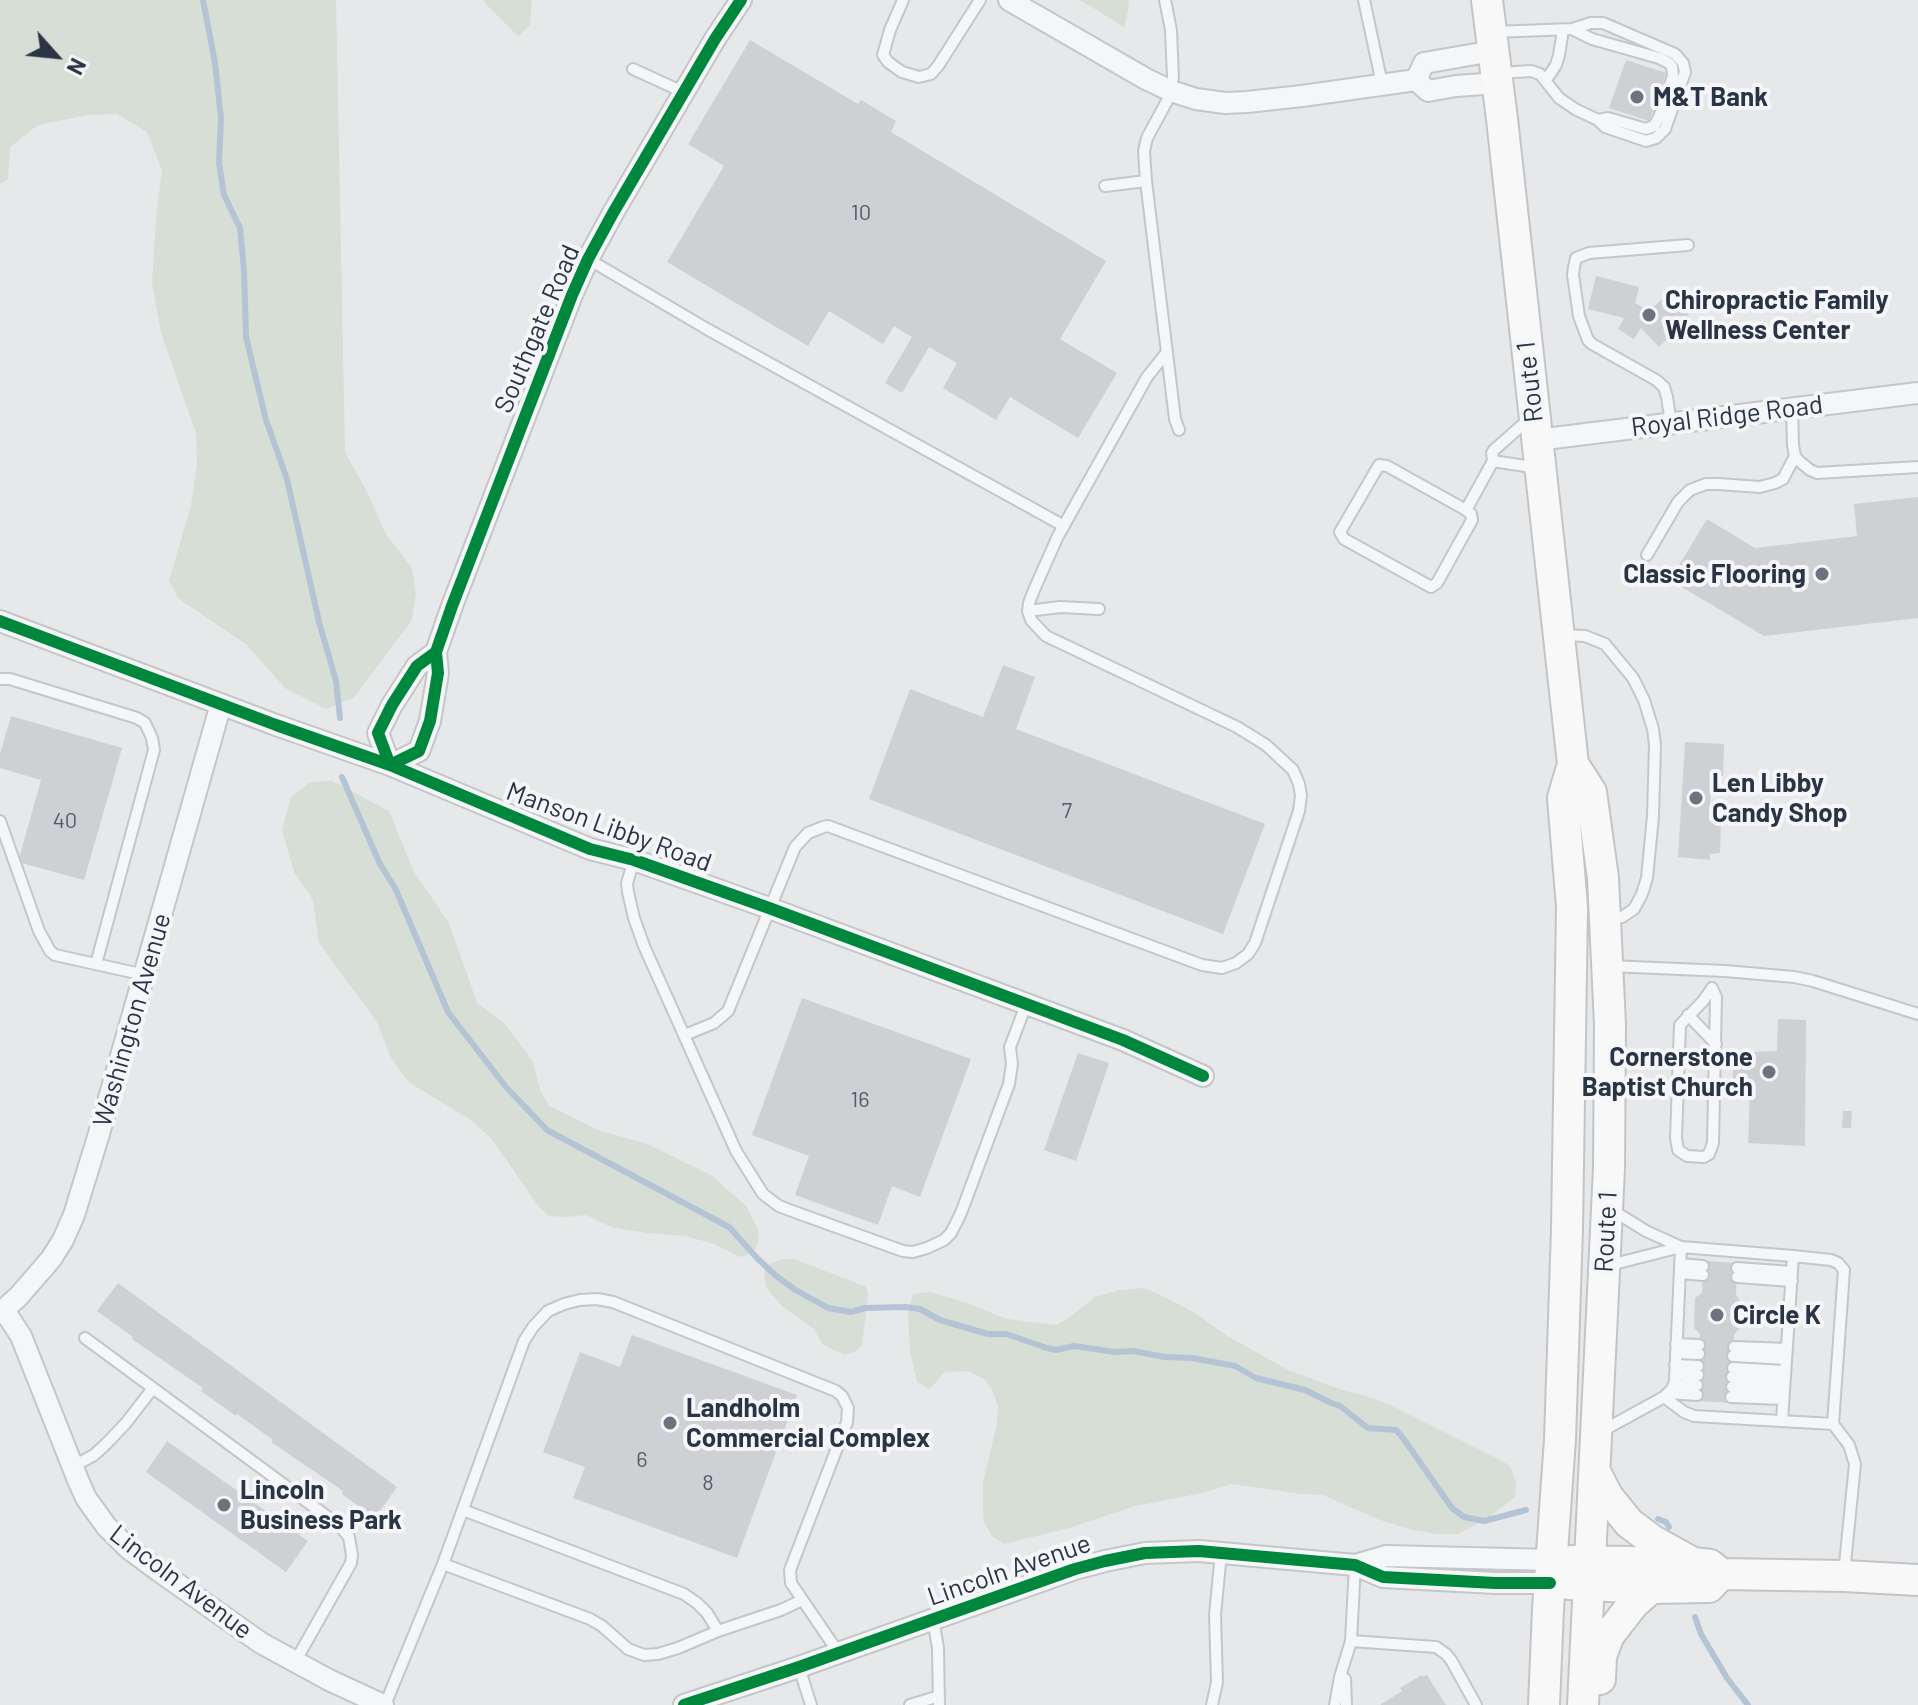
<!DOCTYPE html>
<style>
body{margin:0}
#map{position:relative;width:1918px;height:1705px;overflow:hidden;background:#e6e8ea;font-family:Barlow,sans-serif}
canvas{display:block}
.north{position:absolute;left:16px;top:16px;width:80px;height:80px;-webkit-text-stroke:6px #f4f6f9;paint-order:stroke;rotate:117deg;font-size:22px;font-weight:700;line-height:32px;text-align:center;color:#2b3445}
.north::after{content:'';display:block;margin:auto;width:28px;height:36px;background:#2b3445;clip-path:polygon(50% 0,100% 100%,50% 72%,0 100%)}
</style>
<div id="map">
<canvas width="1918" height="1705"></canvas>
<div class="north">N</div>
</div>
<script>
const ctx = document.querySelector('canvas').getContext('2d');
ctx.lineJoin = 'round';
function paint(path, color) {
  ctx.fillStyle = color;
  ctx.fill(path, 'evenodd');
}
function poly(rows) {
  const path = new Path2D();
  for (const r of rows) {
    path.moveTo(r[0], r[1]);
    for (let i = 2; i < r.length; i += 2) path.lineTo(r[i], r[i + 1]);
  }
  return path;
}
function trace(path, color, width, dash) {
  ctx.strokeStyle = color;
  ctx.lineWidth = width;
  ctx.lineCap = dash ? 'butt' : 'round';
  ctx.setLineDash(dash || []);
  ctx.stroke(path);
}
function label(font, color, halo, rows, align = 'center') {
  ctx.font = font + ' Barlow,sans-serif';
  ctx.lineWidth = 8;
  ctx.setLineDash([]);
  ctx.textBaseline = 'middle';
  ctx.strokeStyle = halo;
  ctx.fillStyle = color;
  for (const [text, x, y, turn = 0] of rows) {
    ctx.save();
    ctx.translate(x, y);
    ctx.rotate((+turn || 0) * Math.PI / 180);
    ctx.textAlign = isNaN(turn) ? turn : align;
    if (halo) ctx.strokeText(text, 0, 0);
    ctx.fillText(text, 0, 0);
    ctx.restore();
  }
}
paint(poly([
 [0,0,336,0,345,452,366,490,386,534,412,568,416,593,412,620,354,697,326,709,285,688,247,645,178,598,169,581,191,505,197,465,196,433,161,333,152,283,156,217,162,170,147,132,117,114,88,115,38,125,10,147,8,179,0,184],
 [484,0,532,0,530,25,518,36,487,5],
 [1080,0,1128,0,1129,7,1124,27],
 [332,781,389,811,414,872,449,923,477,1003,504,1023,518,1041,533,1062,540,1090,549,1106,598,1130,647,1144,711,1175,746,1206,758,1229,759,1241,753,1253,741,1257,711,1243,685,1236,647,1233,611,1227,586,1215,566,1217,549,1216,539,1207,491,1138,471,1120,408,1082,391,1058,377,1022,319,943,313,900,294,872,282,830,291,797,310,782],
 [781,1259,795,1259,866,1287,868,1294,862,1345,856,1351,845,1355,823,1345,814,1329,782,1306,766,1287,764,1273,766,1266],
 [1144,1288,1169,1299,1198,1315,1227,1336,1288,1370,1336,1388,1366,1396,1388,1404,1502,1461,1510,1466,1516,1482,1515,1497,1484,1521,1457,1534,1437,1534,1409,1529,1380,1520,1323,1495,1302,1494,1232,1484,1202,1493,1135,1506,1069,1528,1004,1544,992,1536,984,1522,983,1511,983,1482,997,1424,998,1406,991,1388,984,1379,969,1371,944,1372,930,1389,917,1382,910,1352,908,1315,913,1294,930,1292,964,1302,1007,1319,1056,1325,1070,1317,1095,1297,1120,1290]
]), '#d6ded6');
trace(poly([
 [203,0,215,63,221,118,219,163,224,195,240,228,244,270,246,337,266,420,287,479,319,622,336,681,340,718],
 [342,777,379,862,396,890,448,1012,506,1087,547,1130,729,1227,757,1258,775,1275,794,1289,828,1308,851,1312,865,1308,905,1307,920,1309,940,1320,988,1334,1006,1334,1047,1348,1056,1350,1074,1346,1115,1352,1133,1351,1165,1357,1192,1358,1235,1366,1256,1378,1305,1390,1331,1403,1340,1406,1368,1428,1396,1430,1403,1438,1452,1508,1464,1517,1484,1521,1526,1510],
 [1658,1519,1666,1522,1669,1527],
 [1695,1617,1701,1634,1727,1678,1748,1705]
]), '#b4c4d5', 6);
paint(poly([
 [750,40,858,104,861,100,896,121,891,132,1106,261,1060,339,1117,373,1078,438,1010,397,996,420,943,388,957,363,929,347,902,393,885,383,912,337,894,326,883,344,829,311,808,346,667,262,724,166,688,144],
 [1626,60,1666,73,1662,85,1664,86,1657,109,1654,108,1649,121,1609,108],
 [1596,276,1639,287,1635,303,1649,311,1669,293,1691,318,1659,347,1641,328,1634,339,1618,329,1624,318,1588,309],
 [1918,497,1918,618,1764,636,1670,580,1707,519,1755,548,1857,536,1854,504],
 [1003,665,1035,677,1016,729,1265,824,1223,934,869,799,910,689,983,717],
 [11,716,122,748,84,880,18,862,41,780,0,768,0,754],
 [1685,742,1724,744,1723,776,1712,776,1709,821,1721,821,1720,853,1710,854,1710,860,1678,857],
 [802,998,971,1059,920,1197,892,1186,878,1225,795,1195,809,1156,752,1135],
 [1778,1019,1806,1020,1805,1146,1748,1143,1750,1091,1732,1090,1734,1053,1777,1051],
 [1078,1053,1109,1063,1076,1161,1044,1150],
 [1843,1111,1852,1111,1851,1128,1842,1128],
 [1704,1261,1737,1263,1736,1295,1741,1302,1739,1329,1734,1335,1731,1403,1696,1401,1700,1334,1694,1328,1695,1298,1702,1293],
 [118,1283,397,1487,375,1518,342,1494,343,1491,271,1442,273,1440,237,1414,236,1416,201,1391,203,1388,132,1339,133,1337,97,1311],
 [632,1335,797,1395,737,1558,573,1498,585,1467,543,1452,580,1352,620,1367],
 [167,1441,308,1541,286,1572,146,1472],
 [1422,1675,1423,1677,1427,1675,1446,1705,1380,1705,1402,1691,1400,1688]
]), '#ced0d3');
const service = poly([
 [903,0,890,30,883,55,888,62,902,72,919,77,931,74,938,66,980,0],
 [1165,0,1171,30,1173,78,1167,101,1147,138,1144,151,1146,181,1175,419,1179,430],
 [1364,0,1382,84],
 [1572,29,1592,39,1659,58,1669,63,1672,67,1673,76,1659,117,1654,126,1646,129,1608,118,1598,120],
 [1493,32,1572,29,1591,23,1603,23,1675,54,1683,63,1685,72,1665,129,1656,138,1646,141,1605,127,1598,120,1575,109,1559,98,1540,74,1531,71,1500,73],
 [633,69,683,92],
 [1546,80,1556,65,1559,55,1563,30],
 [1105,186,1146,181],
 [588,259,707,329,1064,526],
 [1792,408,1793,445,1795,456,1799,461,1810,470,1817,473,1918,467],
 [1671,423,1667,397,1664,387,1656,380,1592,344,1588,340,1579,316,1573,275,1574,267,1576,258,1589,253,1688,245],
 [1493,461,1492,453,1494,450,1529,419],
 [1466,510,1471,514,1472,520,1437,583,1431,587,1344,539,1340,532,1379,465,1387,466,1466,510,1493,461,1538,468],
 [1647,555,1678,502,1690,490,1706,484,1718,484,1760,487,1775,483,1783,479,1795,456],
 [1028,611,1060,607,1099,609],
 [1562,635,1585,636,1605,644,1633,678,1644,700,1653,729,1655,745,1653,816,1647,878,1642,894,1634,909,1622,917,1607,921],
 [0,679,10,679,137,718,145,723,152,738,154,750,96,964],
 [0,821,39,931,50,951,55,955,145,975],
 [634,860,627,883,628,892,634,918,644,946,736,1151,763,1194,779,1206,792,1211,903,1251,913,1252,927,1248,944,1240,951,1233,961,1213,1009,1084,1012,1064,1010,1047,1026,1005],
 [1610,966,1725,971,1794,977,1813,981,1918,1014],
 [1712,988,1716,997,1713,1143,1709,1154,1704,1157,1687,1156,1678,1150,1676,1138,1680,1025,1703,1001,1712,988],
 [1688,1015,1716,1044],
 [685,1035,714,1023,728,1011,795,847,808,833,823,827,828,826,1202,965,1222,968,1236,963,1248,954,1255,943,1299,811,1301,795,1299,784,1293,770,1266,745,1237,727,1046,636,1031,620,1028,611,1029,603,1034,590,1058,536,1147,377,1167,352],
 [1680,1264,1703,1266],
 [1606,1266,1681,1247,1646,1231,1612,1210],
 [1737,1268,1792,1272],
 [1680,1273,1703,1275],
 [1737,1277,1792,1281],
 [85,1338,340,1526,349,1537,352,1555,351,1563,295,1662],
 [1676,1344,1699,1345],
 [1734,1347,1787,1349],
 [1676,1353,1699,1354],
 [1733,1356,1786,1359],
 [1675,1365,1698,1366],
 [1733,1368,1785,1371],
 [1675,1374,1698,1375],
 [1732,1377,1784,1380],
 [1674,1384,1697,1385],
 [1732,1387,1783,1390],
 [1669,1393,1697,1395],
 [1664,1397,1684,1412,1694,1416,1833,1424],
 [1731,1397,1783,1399],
 [1782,1421,1793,1256],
 [1602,1431,1664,1397,1672,1389,1675,1381,1681,1247,1793,1256,1831,1260,1838,1263,1844,1270,1833,1424,1849,1445,1855,1464,1844,1574],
 [72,1467,94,1455,107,1443,126,1423,153,1388],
 [463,1510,684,1594,697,1603,707,1613,718,1631],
 [443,1564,590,1619,602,1626,628,1649,644,1655,658,1654,678,1648,718,1631,781,1610,802,1600],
 [933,1619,938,1648,939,1705],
 [1351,1641,1436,1647,1446,1654,1451,1660,1476,1705],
 [799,1667,811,1705],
 [1345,1679,1346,1705],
 [385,1705,443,1564,524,1341,533,1327,548,1311,564,1304,580,1300,597,1299,613,1302,836,1391,842,1396,848,1408,847,1422,790,1570,791,1583,838,1652],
 [910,1705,939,1696],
 [1212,1705,1217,1682,1215,1615,1221,1553],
 [1335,1705,1340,1677,1351,1641,1355,1565]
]);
const minor = poly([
 [1009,0,1146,79,1171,91,1196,99,1225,103,1247,102,1302,96,1416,80],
 [1416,80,1424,63,1493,51],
 [1416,80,1428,91,1456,86,1498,83],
 [1537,440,1918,393],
 [0,621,276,725,390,765,590,849,634,860,769,908,1123,1040,1203,1076],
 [436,652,417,666,392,705,378,733,390,765,419,751,430,721,438,673,436,652,452,606,572,295,588,259,613,213,715,39,741,0],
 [4,1310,21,1336,78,1480,86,1498,106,1526,128,1548,159,1571,261,1643,329,1680,383,1705],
 [0,1313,18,1297,51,1259,63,1240,74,1215,98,1137,221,704],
 [1355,1565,1386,1556,1552,1560],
 [684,1705,799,1667,1075,1569,1105,1561,1145,1553,1199,1551,1355,1565,1383,1577,1495,1583,1550,1583]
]);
const primary = poly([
 [1487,0,1502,119,1573,764,1563,798,1572,907,1567,1229,1560,1439,1548,1609,1544,1705],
 [1573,764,1591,792,1603,878,1610,1025,1609,1168,1583,1705],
 [1595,1472,1608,1497,1629,1523,1653,1541,1691,1562],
 [1572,1561,1693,1563,1710,1565,1721,1574,1844,1576,1918,1580],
 [1569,1584,1651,1588,1709,1587,1721,1574],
 [1600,1679,1601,1656,1609,1635,1633,1604,1651,1588]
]);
trace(service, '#c4c6c8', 14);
trace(minor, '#c4c6c8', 24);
trace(primary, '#c2c5c8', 34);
trace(service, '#f5f6f7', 10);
trace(minor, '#f5f6f7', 20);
trace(primary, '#f8f8f8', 30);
trace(poly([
 [0,621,276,725,390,765,590,849,634,860,769,908,1123,1040,1203,1076],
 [436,652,417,666,392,705,378,733,390,765,419,751,430,721,438,673,436,652,452,606,572,295,588,259,613,213,715,39,741,0],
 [684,1705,799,1667,1075,1569,1105,1561,1145,1553,1199,1551,1355,1565,1383,1577,1495,1583,1550,1583]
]), '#00873e', 12);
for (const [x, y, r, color] of [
 [1637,97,8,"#6c737f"],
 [1649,315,8,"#6c737f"],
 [1822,574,8,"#6c737f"],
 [1696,798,8,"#6c737f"],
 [1769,1072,8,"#6c737f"],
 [1717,1315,8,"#6c737f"],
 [670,1423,8,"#6c737f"],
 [224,1505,8,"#6c737f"]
]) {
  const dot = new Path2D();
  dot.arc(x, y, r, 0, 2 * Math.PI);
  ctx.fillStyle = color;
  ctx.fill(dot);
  trace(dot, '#f4f6f9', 3);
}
label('22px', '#545c69', null, [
 ["10",861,213],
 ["7",1067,811],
 ["40",65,821],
 ["16",860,1100],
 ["6",642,1460],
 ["8",708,1483]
]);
label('bold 26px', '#2b3445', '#f4f6f9', [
 ["M&T Bank",1653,97],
 ["Chiropractic Family",1665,300],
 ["Wellness Center",1665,330],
 ["Classic Flooring",1806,574,"right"],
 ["Len Libby",1712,783],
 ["Candy Shop",1712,813],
 ["Cornerstone",1753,1057,"right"],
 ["Baptist Church",1753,1087,"right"],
 ["Circle K",1733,1315],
 ["Landholm",686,1408],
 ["Commercial Complex",686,1438],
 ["Lincoln",240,1490],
 ["Business Park",240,1520]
], 'left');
label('26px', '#2b3445', '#f4f6f9', [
 ["Southgate Road",537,329,-67],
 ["Route 1",1530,382,-96],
 ["Royal Ridge Road",1727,416,-7],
 ["Manson Libby Road",609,827,20],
 ["Washington Avenue",132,1020,-74],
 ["Route 1",1606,1232,-87],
 ["Lincoln Avenue",1009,1570,-19],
 ["Lincoln Avenue",181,1582,37]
]);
</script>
